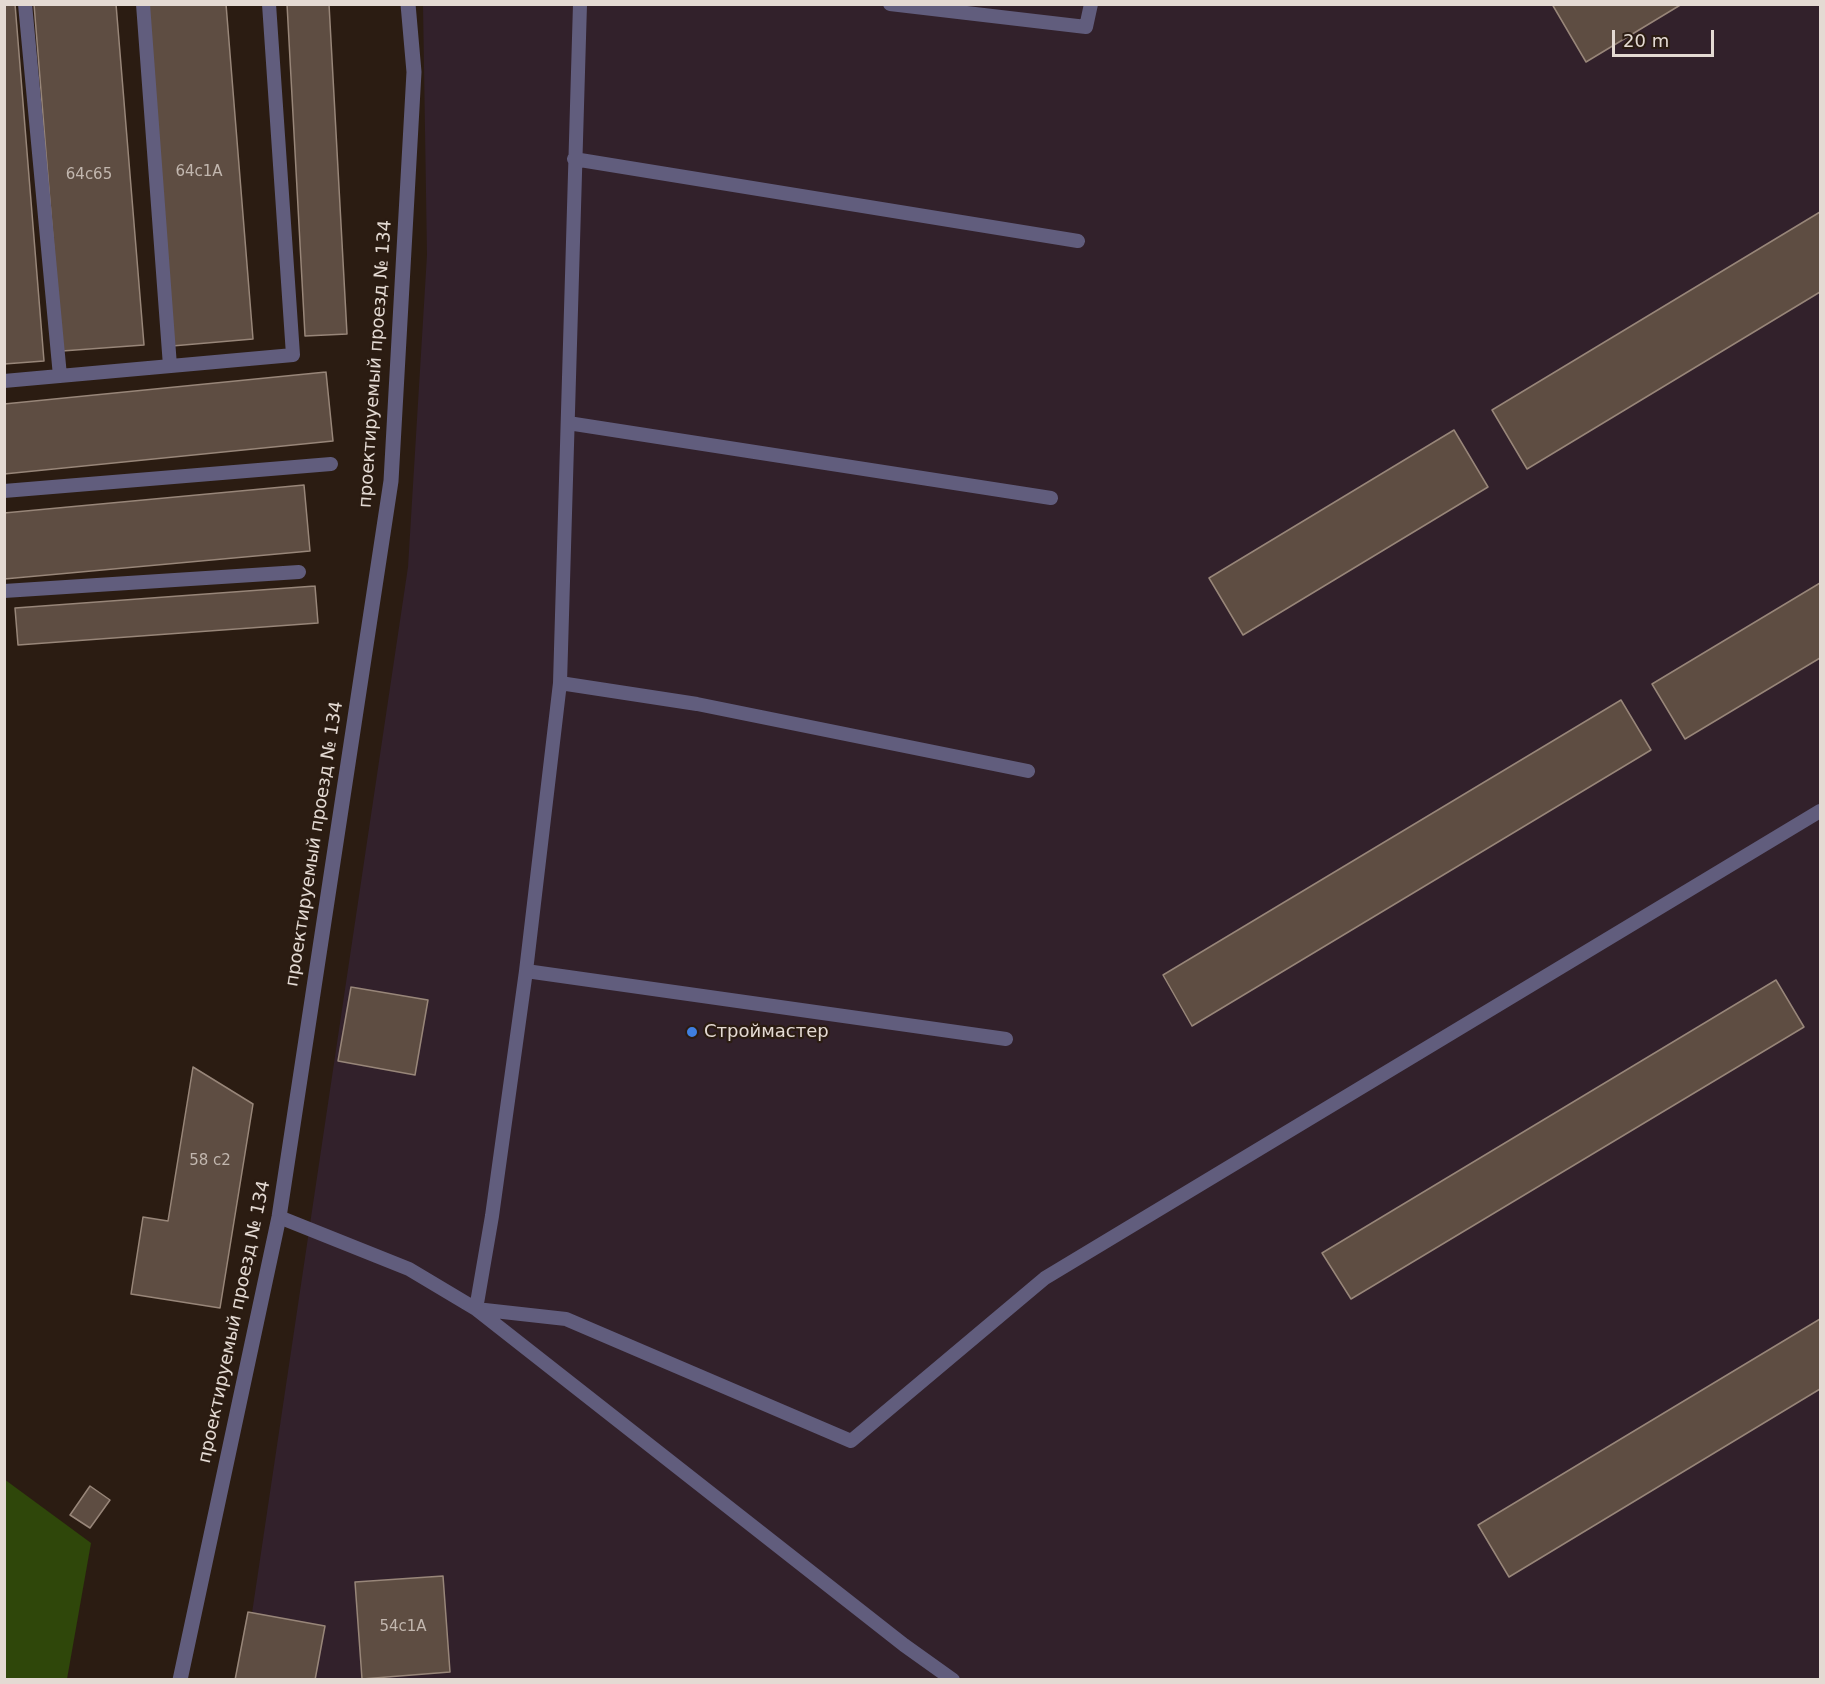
<!DOCTYPE html>
<meta charset="utf-8">
<style>
body{margin:0}
#map{position:relative;width:1825px;height:1684px;overflow:hidden;background:#2b1c12;font-family:"DejaVu Sans",sans-serif}
canvas{display:block}
.frame{position:absolute;inset:0;border:6px solid #e4dad3;pointer-events:none}
.scale{position:absolute;left:1612px;top:30px;width:102px;height:27px;box-sizing:border-box;border:3px solid #e4dad3;border-top:0;padding-left:8px;font-size:18px;line-height:21px;white-space:nowrap;color:#e4dad3;-webkit-text-stroke:4px #2b1c12;paint-order:stroke}
</style>
<div id="map">
<canvas width="1825" height="1684"></canvas>
<div class="frame"></div>
<div class="scale">20 m</div>
</div>
<script>
const ctx = document.querySelector('canvas').getContext('2d');
ctx.lineJoin = 'round';
function paint(path, color) {
  ctx.fillStyle = color;
  ctx.fill(path, 'evenodd');
}
function poly(rows) {
  const path = new Path2D();
  for (const r of rows) {
    path.moveTo(r[0], r[1]);
    for (let i = 2; i < r.length; i += 2) path.lineTo(r[i], r[i + 1]);
  }
  return path;
}
function trace(path, color, width, dash) {
  ctx.strokeStyle = color;
  ctx.lineWidth = width;
  ctx.lineCap = dash ? 'butt' : 'round';
  ctx.setLineDash(dash || []);
  ctx.stroke(path);
}
function label(font, color, halo, rows, align = 'center') {
  ctx.font = font + ' "DejaVu Sans",sans-serif';
  ctx.lineWidth = 4.5;
  ctx.setLineDash([]);
  ctx.textBaseline = 'middle';
  ctx.strokeStyle = halo;
  ctx.fillStyle = color;
  for (const [text, x, y, turn = 0] of rows) {
    ctx.save();
    ctx.translate(x, y);
    ctx.rotate((+turn || 0) * Math.PI / 180);
    ctx.textAlign = isNaN(turn) ? turn : align;
    if (halo) ctx.strokeText(text, 0, 0);
    ctx.fillText(text, 0, 0);
    ctx.restore();
  }
}
paint(poly([
 [423,5,1820,5,1820,1679,277,1680,245,1660,408,567,427,255]
]), '#32212b');
paint(poly([
 [4,1479,91,1543,67,1679,5,1679]
]), '#2f470a');
const building = poly([
 [4,4,15,4,44,361,4,364,4,4],
 [34,4,116,4,144,345,62,351,34,4],
 [144,4,226,4,253,339,172,346,144,4],
 [287,4,329,4,347,334,305,336,287,4],
 [1552,4,1682,4,1586,62,1552,4],
 [1820,212,1820,292,1527,469,1492,410,1820,212],
 [326,372,333,441,4,474,4,404,326,372],
 [1454,430,1488,487,1243,635,1209,578,1454,430],
 [304,485,310,551,4,579,4,513,304,485],
 [1820,583,1820,658,1685,739,1652,684,1820,583],
 [315,586,318,623,18,645,15,608,315,586],
 [1621,700,1651,750,1192,1026,1163,975,1621,700],
 [1776,980,1804,1027,1351,1299,1322,1253,1776,980],
 [351,987,428,1000,415,1075,338,1061,351,987],
 [193,1067,253,1104,220,1308,131,1294,143,1217,168,1221,193,1067],
 [1820,1319,1820,1389,1509,1577,1478,1525,1820,1319],
 [90,1486,110,1500,90,1528,70,1515,90,1486],
 [443,1576,450,1672,362,1679,355,1582,443,1576],
 [248,1612,325,1626,315,1680,235,1680,248,1612]
]);
paint(building, '#5e4d42');
trace(building, '#988679', 1.5);
trace(poly([
 [25,4,60,376],
 [143,4,170,366],
 [580,4,560,683,526,971,492,1216,476,1309,904,1645,953,1680],
 [890,4,1086,27,1091,4],
 [574,159,1078,241],
 [4,381,293,355,269,4],
 [568,423,1051,498],
 [4,491,331,464],
 [4,591,299,572],
 [560,683,697,704,1028,771],
 [526,971,1006,1039],
 [279,1217,409,1269,476,1309,566,1319,851,1441,1045,1278,1820,811]
]), '#615d7d', 14);
trace(poly([
 [180,1680,279,1217,391,481,414,72,408,4]
]), '#615d7d', 15);
for (const [x, y, r, color] of [
 [692,1032,6,"#3f7fe0"]
]) {
  const dot = new Path2D();
  dot.arc(x, y, r, 0, 2 * Math.PI);
  ctx.fillStyle = color;
  ctx.fill(dot);
  trace(dot, '#2b1c12', 2);
}
label('15px', '#c2b7af', null, [
 ["64с1А",199,172],
 ["64с65",89,175],
 ["58 с2",210,1161],
 ["54с1А",403,1627]
]);
label('18px', '#e4dad3', '#2b1c12', [
 ["проектируемый проезд № 134",376,364,-86],
 ["проектируемый проезд № 134",315,844,-81],
 ["проектируемый проезд № 134",235,1322,-78]
]);
label('18px', '#e4dad3', '#2b1c12', [
 ["Строймастер",704,1032]
], 'left');
</script>
